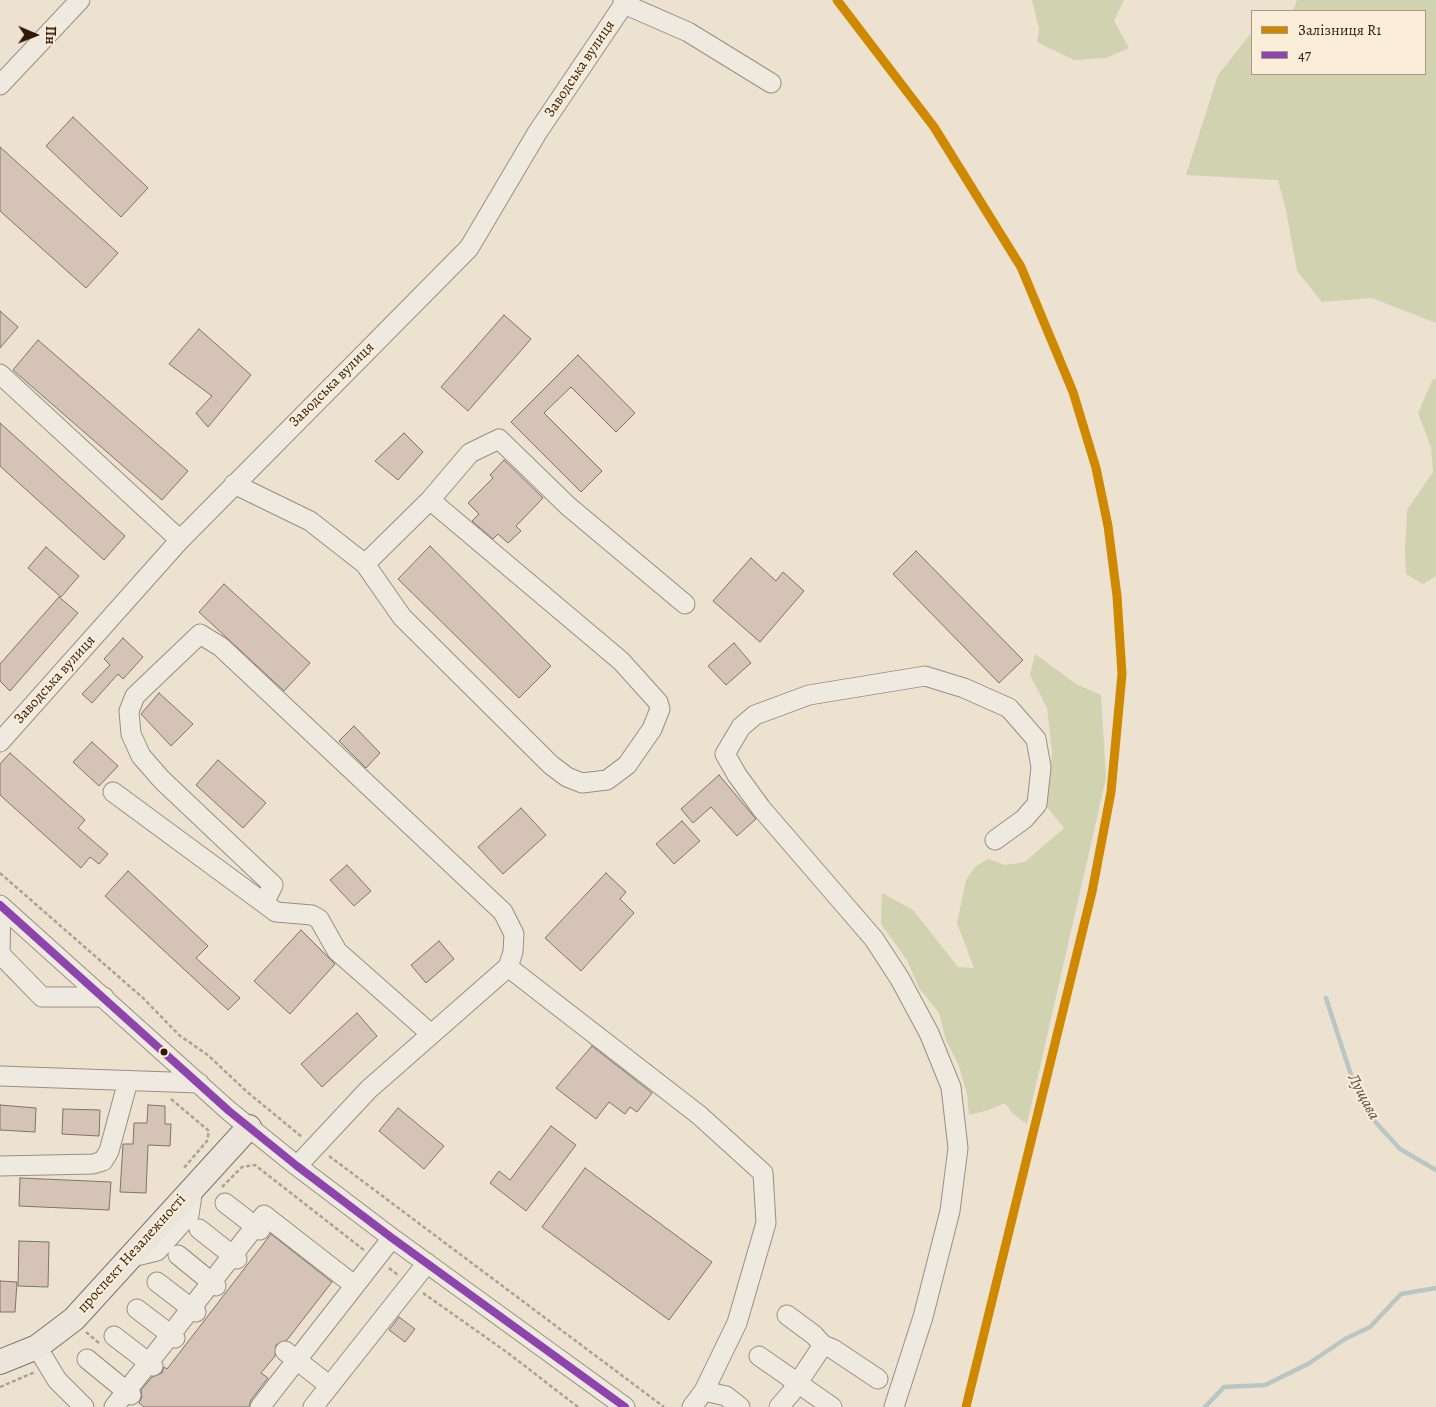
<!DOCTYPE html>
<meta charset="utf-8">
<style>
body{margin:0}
#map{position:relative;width:1436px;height:1407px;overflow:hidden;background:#ece2cf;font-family:Alegreya,serif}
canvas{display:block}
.legend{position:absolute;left:1251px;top:10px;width:175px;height:65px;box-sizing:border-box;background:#faeed8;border:1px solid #aa9884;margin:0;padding:6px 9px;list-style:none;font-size:15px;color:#311705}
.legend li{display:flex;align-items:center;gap:10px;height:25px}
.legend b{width:25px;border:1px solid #aa9884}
.north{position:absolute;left:10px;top:10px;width:50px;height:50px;-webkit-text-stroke:4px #faeed8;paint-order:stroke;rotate:91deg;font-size:14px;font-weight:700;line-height:20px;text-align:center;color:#311705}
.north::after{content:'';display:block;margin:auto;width:18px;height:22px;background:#311705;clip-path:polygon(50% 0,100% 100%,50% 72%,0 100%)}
</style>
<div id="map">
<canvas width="1436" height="1407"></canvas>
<ul class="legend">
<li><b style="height:6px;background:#cf8901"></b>Залізниця R1</li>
<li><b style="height:6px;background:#8e44ad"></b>47</li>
</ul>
<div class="north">Пн</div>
</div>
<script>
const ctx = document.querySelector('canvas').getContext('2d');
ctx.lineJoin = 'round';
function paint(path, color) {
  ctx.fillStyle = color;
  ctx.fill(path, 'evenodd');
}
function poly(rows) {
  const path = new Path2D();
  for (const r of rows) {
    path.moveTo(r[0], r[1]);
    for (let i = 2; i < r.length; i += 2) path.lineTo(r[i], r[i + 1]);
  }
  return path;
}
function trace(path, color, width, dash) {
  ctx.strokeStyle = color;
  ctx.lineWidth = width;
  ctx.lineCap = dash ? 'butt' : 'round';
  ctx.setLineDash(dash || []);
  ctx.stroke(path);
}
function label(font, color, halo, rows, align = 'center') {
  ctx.font = font + ' Alegreya,serif';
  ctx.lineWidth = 4;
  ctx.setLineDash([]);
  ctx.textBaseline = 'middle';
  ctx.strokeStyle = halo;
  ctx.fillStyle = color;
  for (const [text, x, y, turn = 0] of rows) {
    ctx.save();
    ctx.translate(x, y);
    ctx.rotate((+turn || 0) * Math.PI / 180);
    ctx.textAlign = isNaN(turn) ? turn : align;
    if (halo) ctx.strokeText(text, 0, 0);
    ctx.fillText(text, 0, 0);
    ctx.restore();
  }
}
paint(poly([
 [1032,0,1124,0,1114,21,1129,48,1106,58,1074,60,1037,42,1039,29],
 [1297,0,1436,0,1436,323,1372,298,1322,302,1297,271,1286,210,1278,180,1186,175,1218,75,1252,32,1252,74,1425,74,1425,11,1290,11,1294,9],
 [1433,379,1436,379,1436,576,1423,584,1406,574,1405,549,1407,510,1433,472,1431,447,1418,413],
 [1035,654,1076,684,1101,695,1106,778,1027,1124,1013,1114,1005,1103,989,1110,969,1115,967,1094,959,1066,946,1040,939,1013,919,988,907,960,881,924,882,893,913,910,958,967,974,968,957,923,966,880,976,866,989,859,1005,865,1025,862,1064,828,1046,806,1052,752,1047,708,1030,675]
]), '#d0d2b0');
trace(poly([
 [1326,998,1352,1078,1370,1116,1400,1149,1436,1170],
 [1205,1407,1224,1387,1265,1385,1308,1364,1345,1339,1370,1327,1401,1294,1436,1288]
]), '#b9c7c4', 4.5);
const building = poly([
 [73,117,148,188,121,217,46,146,73,117],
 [0,147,118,253,86,288,0,211,0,147],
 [0,311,18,327,0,348,0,311],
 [504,315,531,339,468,411,441,387,504,315],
 [199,329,251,375,208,427,196,413,212,396,169,364,199,329],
 [38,340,188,471,162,500,13,370,38,340],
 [578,355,635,413,616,432,571,387,544,413,602,471,581,492,511,422,578,355],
 [0,423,125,536,104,560,0,466,0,423],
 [404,433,423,452,398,480,375,461,404,433],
 [504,460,543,498,516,526,521,531,508,543,498,534,493,539,472,521,479,514,468,503,493,478,490,475,504,460],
 [430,546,551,666,519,698,398,579,430,546],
 [46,547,79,576,61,597,28,568,46,547],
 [916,551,1023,660,999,683,893,574,916,551],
 [751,558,776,581,783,572,804,591,760,642,713,601,751,558],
 [224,584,310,663,284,691,199,612,224,584],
 [59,597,78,613,10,691,0,681,0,664,59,597],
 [123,638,143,657,123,679,118,674,92,703,82,694,110,665,104,659,123,638],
 [734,643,751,663,726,685,708,666,734,643],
 [159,693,193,724,171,746,141,714,159,693],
 [354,726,380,753,366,768,339,741,354,726],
 [92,742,118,766,99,786,73,762,92,742],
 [10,753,85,820,78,828,108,854,99,864,90,857,81,868,0,795,0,764,10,753],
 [218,760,266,803,243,828,196,785,218,760],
 [719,775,756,819,737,836,711,807,693,823,681,809,719,775],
 [521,808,546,835,503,874,478,847,521,808],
 [682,821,700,841,674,864,656,844,682,821],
 [347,865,371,891,354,906,330,880,347,865],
 [128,871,208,946,196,958,240,998,228,1010,105,896,128,871],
 [606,873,626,892,620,899,634,913,581,971,545,938,606,873],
 [301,930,335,964,290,1014,254,981,301,930],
 [439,941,454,959,426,983,411,965,439,941],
 [357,1013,377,1036,322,1087,301,1064,357,1013],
 [592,1046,652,1093,637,1112,630,1107,625,1114,609,1102,596,1119,556,1088,592,1046],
 [0,1105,36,1108,35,1132,0,1130,0,1105],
 [148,1105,165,1106,165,1124,171,1124,170,1146,148,1145,146,1193,120,1192,123,1144,133,1144,134,1123,147,1123,148,1105],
 [398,1108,444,1146,424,1169,379,1131,398,1108],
 [63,1109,100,1110,99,1136,62,1134,63,1109],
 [551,1126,576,1145,526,1211,490,1183,499,1171,510,1180,551,1126],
 [585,1168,712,1262,669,1320,542,1227,585,1168],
 [20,1178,111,1182,109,1210,19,1206,20,1178],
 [271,1234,332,1282,287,1340,276,1345,275,1356,261,1373,268,1378,251,1400,249,1407,144,1407,139,1403,142,1397,141,1390,152,1377,162,1373,164,1367,167,1369,271,1234],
 [19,1241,49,1242,48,1287,18,1286,19,1241],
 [0,1281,17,1282,15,1312,0,1312,0,1281],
 [399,1317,415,1329,405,1342,389,1330,399,1317]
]);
paint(building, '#d6c3b7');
trace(building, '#7d7468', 1);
const minor = poly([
 [624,4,688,32,771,83],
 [0,85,80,0],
 [0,374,180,540],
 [234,484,310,521,365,564,402,617,551,765,567,777,582,783,607,780,627,765,652,729,660,709,658,702,621,661,430,500],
 [365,564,430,500,470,453,499,439,568,506,685,604],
 [0,742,180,540,469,248,537,133,624,4,623,0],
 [113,792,276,912,312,915,319,919,337,951,431,1034],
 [264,903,273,885,162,780,141,756,131,734,129,711,135,696,200,634,221,647,503,912,514,934,513,952,508,967,369,1089,297,1166],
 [0,905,229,1111,297,1166,392,1238,625,1407],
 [1,906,0,954,42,997,104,997],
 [508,967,699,1115,763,1173,766,1223,737,1323,704,1391],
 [0,1076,199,1083],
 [0,1166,93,1164,103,1161,109,1151,128,1081],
 [225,1203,260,1230],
 [199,1229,237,1259],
 [178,1255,216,1286],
 [128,1258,157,1251,189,1215,193,1188],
 [157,1282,196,1312],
 [137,1309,175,1338],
 [787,1315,814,1335,823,1345,833,1349,878,1379],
 [114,1336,153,1366],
 [37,1347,57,1380,84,1407],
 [285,1351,330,1386],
 [759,1356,832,1407],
 [87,1359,131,1395],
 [114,1407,264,1215,354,1285],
 [260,1407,392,1238],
 [313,1407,427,1263],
 [692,1407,704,1391,726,1396,740,1407],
 [779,1407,791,1393,823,1345],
 [894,1407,923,1317,950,1211,958,1148,951,1087,929,1033,900,979,874,939,761,808,737,775,725,754,741,727,755,715,809,695,925,676,964,688,1009,708,1036,739,1041,767,1037,804,1024,819,995,840]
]);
const major = poly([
 [0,1362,37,1347,74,1319,249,1127]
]);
trace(minor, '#988f82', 21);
trace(major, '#7d7468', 26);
trace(poly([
 [0,873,143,998,179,1035,209,1056,246,1091,302,1137],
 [171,1099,209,1131,207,1141,183,1169],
 [329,1156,664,1407],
 [222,1187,242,1167,255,1165,364,1250],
 [389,1268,398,1275],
 [423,1293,508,1353,578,1407],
 [86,1332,99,1343],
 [0,1387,35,1372]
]), '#aaa299', 2.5, [4, 2.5]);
trace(minor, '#efeae0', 19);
trace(major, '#ece5db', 24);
trace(poly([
 [0,905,229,1111,297,1166,392,1238,625,1407]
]), '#8e44ad', 8);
trace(poly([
 [837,0,934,127,1021,267,1073,392,1096,468,1108,526,1117,596,1122,674,1111,792,1092,892,966,1407]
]), '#cf8901', 9);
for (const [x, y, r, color] of [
 [164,1052,4.5,"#311705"]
]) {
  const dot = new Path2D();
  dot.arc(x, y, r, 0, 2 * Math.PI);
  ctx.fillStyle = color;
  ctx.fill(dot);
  trace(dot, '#faeed8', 2);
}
label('15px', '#311705', '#faeed8', [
 ["Заводська вулиця",580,69,-56],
 ["Заводська вулиця",332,385,-45],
 ["Заводська вулиця",55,680,-48],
 ["проспект Незалежності",132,1254,-48]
]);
label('italic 16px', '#595146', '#faeed8', [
 ["Лущава",1363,1097,62]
]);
</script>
